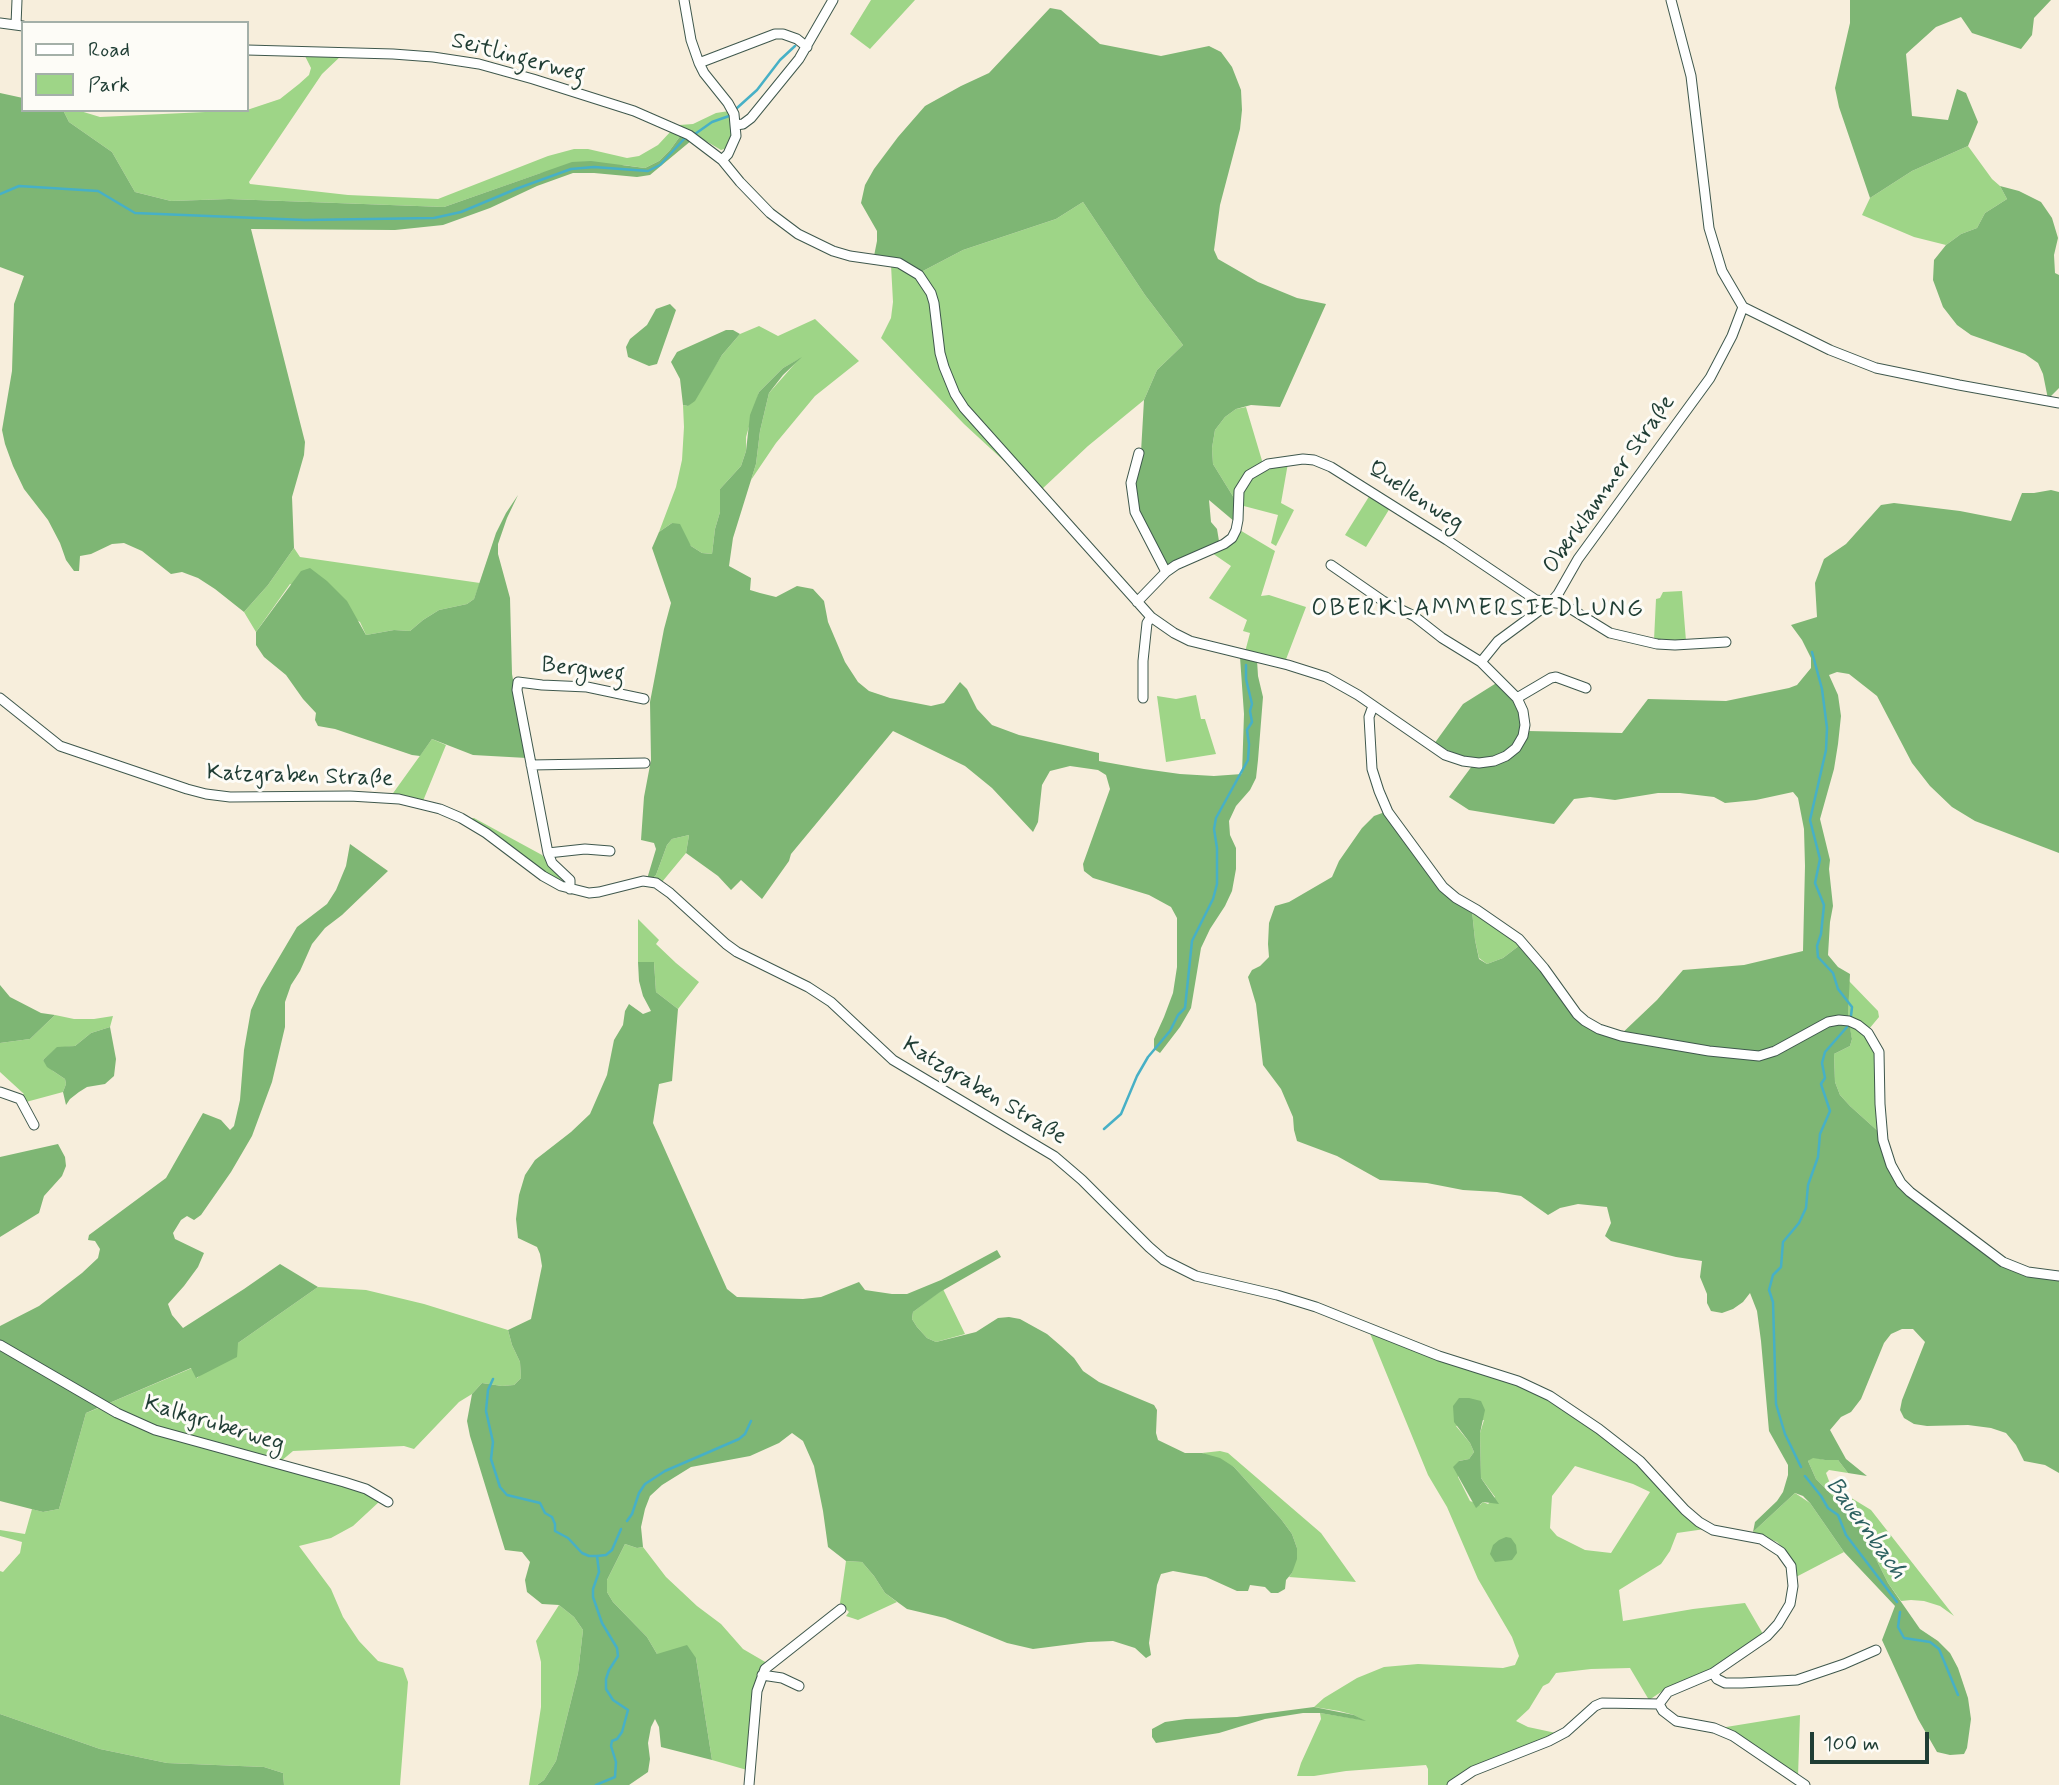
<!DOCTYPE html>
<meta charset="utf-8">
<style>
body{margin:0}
#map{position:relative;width:2059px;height:1785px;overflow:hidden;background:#f7eedc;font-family:Mynerve,sans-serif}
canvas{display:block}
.legend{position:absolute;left:21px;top:21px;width:228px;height:91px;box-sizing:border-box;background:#fdfcf7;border:2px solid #a4b0a9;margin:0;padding:9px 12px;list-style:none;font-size:21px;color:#1f3d34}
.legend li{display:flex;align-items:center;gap:14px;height:35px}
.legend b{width:35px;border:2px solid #a4b0a9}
.scale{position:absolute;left:1810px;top:1732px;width:119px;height:32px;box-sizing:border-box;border:4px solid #1f3d34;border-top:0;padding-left:9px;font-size:21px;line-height:24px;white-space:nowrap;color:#1f3d34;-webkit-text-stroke:5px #fdfcf7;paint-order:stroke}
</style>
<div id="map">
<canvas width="2059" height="1785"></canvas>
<ul class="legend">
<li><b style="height:9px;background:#fff"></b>Road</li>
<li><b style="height:19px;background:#9ed587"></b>Park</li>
</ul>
<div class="scale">100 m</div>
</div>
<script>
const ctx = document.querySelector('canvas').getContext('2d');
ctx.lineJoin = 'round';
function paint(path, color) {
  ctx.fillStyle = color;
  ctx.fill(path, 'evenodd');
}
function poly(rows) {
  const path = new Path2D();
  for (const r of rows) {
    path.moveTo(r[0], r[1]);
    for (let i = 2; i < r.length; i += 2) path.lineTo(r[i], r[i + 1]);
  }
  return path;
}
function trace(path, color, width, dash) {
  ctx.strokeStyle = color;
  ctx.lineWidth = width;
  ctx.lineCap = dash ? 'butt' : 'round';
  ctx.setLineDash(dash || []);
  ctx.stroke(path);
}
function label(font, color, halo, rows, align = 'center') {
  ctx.font = font + ' Mynerve,sans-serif';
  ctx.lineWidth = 6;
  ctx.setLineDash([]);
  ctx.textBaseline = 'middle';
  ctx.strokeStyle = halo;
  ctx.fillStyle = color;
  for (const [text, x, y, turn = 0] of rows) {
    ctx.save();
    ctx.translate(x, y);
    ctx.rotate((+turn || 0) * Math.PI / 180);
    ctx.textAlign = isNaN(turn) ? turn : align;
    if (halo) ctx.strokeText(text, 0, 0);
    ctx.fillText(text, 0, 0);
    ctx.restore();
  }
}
paint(poly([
 [871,0,915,0,870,49,850,34],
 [304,54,342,55,322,74,249,182,250,184,348,195,438,199,548,156,574,149,588,149,627,158,639,156,658,145,672,130,681,135,670,150,659,161,645,168,623,165,541,173,444,207,229,199,171,201,135,192,112,152,69,122,63,110,77,110,100,117,247,110,280,99,299,84,309,75,311,68],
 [729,111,734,131,727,148,721,150,679,125,693,124,716,113],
 [1968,146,1992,179,2000,186,2007,199,1985,213,1977,228,1961,234,1946,245,1914,237,1862,215,1870,198,1912,171],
 [1083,202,1145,295,1183,345,1157,370,1144,400,1088,446,1041,490,977,420,956,391,921,272,963,250,1056,219],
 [891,265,901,267,919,280,929,297,938,361,943,378,952,396,1016,472,964,424,881,338,891,318,893,302],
 [815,319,859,361,815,396,776,443,751,480,756,464,760,431,769,393,799,359,783,368,759,392,746,437,746,451,741,466,720,489,720,512,715,529,712,554,702,553,691,546,672,523,659,532,676,487,682,460,684,427,683,405,688,406,707,379,722,355,740,334,759,326,778,336],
 [1246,407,1263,464,1234,498,1213,464,1212,448,1215,430,1225,417,1236,409],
 [1288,463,1281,503,1294,510,1276,546,1271,543,1278,515,1240,505,1241,494,1245,484,1256,474],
 [1370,495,1390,508,1366,547,1345,535],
 [1238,529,1275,551,1261,596,1269,595,1306,607,1285,662,1245,652,1250,633,1243,631,1247,620,1209,598,1231,566,1212,553],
 [294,548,300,557,480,583,474,599,467,604,439,610,423,620,410,631,394,630,366,635,360,622,290,584,256,632,244,612,268,585],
 [1682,591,1686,641,1654,640,1656,599,1660,598,1663,592],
 [1196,695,1201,719,1205,719,1216,754,1166,762,1157,696,1176,699],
 [432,739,446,745,423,801,391,796],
 [474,818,542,855,558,870,563,877,563,880,555,879,469,819],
 [689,835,686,853,662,882,652,879,656,875,667,845,672,839],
 [1472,911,1520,945,1503,958,1487,964,1479,958,1475,940],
 [638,919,659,940,656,944,676,963,699,982,678,1009,656,992,654,962,638,962],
 [1849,981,1878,1011,1879,1017,1869,1029,1857,1020,1848,1016],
 [55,1015,74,1019,94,1019,113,1016,110,1027,91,1033,75,1046,57,1048,43,1060,53,1071,65,1079,66,1084,63,1092,26,1102,19,1096,24,1094,0,1072,0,1043,30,1039],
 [1849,1024,1862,1031,1875,1048,1880,1133,1850,1106,1840,1095,1835,1082,1834,1054,1850,1046,1852,1039],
 [318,1287,366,1290,424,1304,508,1330,512,1345,520,1362,521,1378,514,1385,502,1386,482,1383,472,1394,459,1402,414,1449,404,1446,293,1451,280,1462,157,1428,107,1404,192,1368,197,1378,238,1343],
 [943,1289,965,1334,936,1342,927,1338,917,1327,912,1319,913,1312],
 [1369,1331,1544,1395,1621,1448,1705,1529,1677,1533,1670,1551,1661,1564,1619,1590,1623,1621,1693,1609,1745,1603,1763,1634,1708,1673,1667,1688,1649,1700,1630,1668,1591,1669,1556,1673,1549,1683,1543,1686,1529,1709,1516,1721,1528,1727,1556,1733,1449,1785,1428,1785,1428,1769,1426,1765,1346,1771,1314,1776,1297,1776,1301,1763,1321,1719,1320,1713,1363,1720,1354,1715,1339,1711,1314,1707,1324,1698,1357,1678,1384,1667,1418,1664,1503,1668,1515,1665,1519,1656,1512,1637,1478,1579,1447,1507,1428,1475],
 [1484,1420,1480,1433,1481,1478,1495,1497,1488,1504,1483,1502,1480,1505,1470,1501,1458,1477,1459,1461,1469,1459,1474,1452,1470,1443,1456,1426],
 [1575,1466,1633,1484,1650,1492,1611,1553,1585,1550,1557,1536,1550,1528,1552,1496],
 [101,1407,111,1413,357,1488,380,1501,353,1526,331,1538,299,1546,331,1589,343,1617,359,1641,378,1661,403,1668,408,1682,400,1785,284,1785,283,1773,264,1767,167,1763,100,1749,0,1714,0,1571,3,1572,20,1553,22,1542,0,1536,0,1530,25,1534,32,1509,43,1512,59,1509,86,1413],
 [1220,1451,1228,1453,1321,1533,1356,1582,1289,1577,1292,1573,1297,1548,1292,1534,1281,1519,1234,1467,1202,1453],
 [1813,1457,1825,1460,1838,1460,1848,1473,1829,1470,1826,1473,1829,1481,1835,1488,1871,1510,1954,1616,1940,1606,1924,1601,1911,1600,1901,1601,1888,1583,1859,1525,1843,1506,1816,1479,1808,1461],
 [1795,1493,1810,1503,1844,1552,1796,1577,1786,1551,1777,1542,1753,1532],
 [625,1544,637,1548,643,1547,666,1577,697,1606,721,1624,743,1649,767,1663,761,1673,747,1770,712,1760,696,1658,657,1654,647,1637,613,1602,607,1592,607,1580],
 [846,1561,862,1562,874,1576,885,1593,897,1602,858,1620,846,1616,849,1612,840,1603],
 [559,1605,574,1617,583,1630,578,1673,556,1761,544,1780,537,1785,529,1785,541,1707,541,1662,536,1641],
 [1800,1715,1798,1777,1720,1728]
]), '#9ed587');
paint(poly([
 [1850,0,2051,0,2034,18,2032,35,2021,49,1972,33,1961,17,1936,27,1906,54,1912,116,1948,120,1957,89,1966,93,1978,122,1968,146,1912,171,1870,198,1839,107,1835,88,1850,23],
 [1050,8,1061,10,1100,44,1161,56,1209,46,1221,52,1232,67,1241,90,1242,110,1240,129,1220,205,1214,250,1218,259,1258,282,1297,298,1326,304,1280,407,1251,405,1236,409,1225,417,1215,430,1212,448,1213,464,1234,498,1235,522,1209,500,1211,522,1217,529,1219,541,1211,549,1170,565,1164,563,1136,508,1135,479,1141,452,1144,400,1157,370,1183,345,1145,295,1083,202,1056,219,963,250,921,272,874,256,877,241,877,231,861,203,865,185,874,169,898,137,925,106,961,86,989,73],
 [0,93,23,98,23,110,63,110,69,122,112,152,135,192,171,201,229,199,444,207,572,162,591,161,645,168,659,161,670,150,681,135,692,140,650,175,637,177,594,173,573,173,537,186,490,208,443,225,395,230,251,229,305,442,304,455,292,497,294,548,268,585,244,612,215,589,198,578,182,572,171,574,142,551,124,543,112,544,91,554,80,556,79,571,74,571,66,560,60,543,48,520,24,489,13,466,5,444,2,430,12,371,14,304,24,276,0,267],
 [2000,186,2019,191,2041,202,2052,218,2058,238,2054,255,2055,273,2059,275,2059,388,2048,399,2043,374,2038,363,2025,354,1971,335,1957,325,1943,307,1933,280,1934,260,1946,245,1961,234,1977,228,1985,213,2007,199],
 [670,304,676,310,657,364,649,366,628,357,626,347,630,339,647,325,656,309],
 [726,330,733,330,740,334,722,355,695,401,688,406,683,405,680,379,671,362,677,352],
 [802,357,783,375,769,393,760,431,756,464,733,538,729,566,751,578,750,590,760,593,776,597,797,586,813,589,824,601,828,622,845,662,858,682,869,691,890,698,931,706,944,703,960,682,967,689,977,709,992,725,1019,735,1099,753,1099,761,1144,769,1180,774,1214,776,1242,774,1244,714,1240,657,1257,660,1258,676,1263,697,1258,760,1256,778,1250,790,1236,806,1229,821,1230,835,1236,848,1236,869,1232,891,1225,906,1210,929,1201,948,1191,1008,1180,1027,1160,1053,1154,1049,1154,1039,1164,1017,1173,993,1177,967,1177,918,1171,907,1149,895,1093,878,1084,871,1083,864,1110,789,1106,775,1098,770,1070,766,1050,771,1042,785,1038,822,1033,832,992,788,965,766,893,731,791,854,789,861,762,899,741,880,731,890,718,876,686,853,689,835,672,839,667,845,656,875,652,879,647,879,656,849,654,843,641,840,644,797,651,760,650,702,664,629,671,603,652,548,659,532,672,523,680,524,691,546,702,553,712,554,715,529,720,512,720,489,741,466,746,451,750,415,759,392,783,368],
 [2051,490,2059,492,2059,853,1975,821,1952,807,1930,786,1912,763,1877,696,1849,674,1837,672,1829,675,1838,695,1841,716,1838,744,1834,769,1820,819,1830,860,1829,869,1833,906,1830,922,1828,955,1838,967,1850,974,1848,1016,1852,1039,1850,1046,1834,1054,1835,1082,1840,1095,1850,1106,1880,1133,1890,1172,2002,1265,2027,1275,2059,1278,2059,1473,2045,1465,2024,1461,2016,1445,2006,1433,1991,1428,1968,1425,1927,1426,1914,1424,1904,1418,1900,1410,1902,1400,1925,1342,1913,1329,1902,1329,1891,1334,1884,1343,1861,1399,1851,1412,1841,1417,1830,1430,1846,1459,1867,1476,1848,1473,1838,1460,1825,1460,1813,1458,1808,1461,1816,1479,1843,1506,1859,1525,1888,1583,1920,1629,1938,1641,1950,1653,1958,1668,1968,1698,1971,1719,1967,1748,1964,1754,1950,1755,1937,1752,1918,1719,1882,1640,1895,1606,1844,1552,1810,1503,1803,1496,1795,1493,1753,1532,1755,1522,1777,1501,1783,1492,1788,1475,1788,1465,1769,1431,1761,1341,1757,1311,1750,1293,1743,1302,1733,1309,1722,1313,1711,1311,1707,1303,1707,1294,1700,1277,1702,1261,1676,1257,1611,1241,1605,1236,1611,1223,1607,1207,1578,1204,1560,1208,1548,1215,1521,1196,1497,1192,1463,1190,1427,1183,1380,1180,1337,1156,1297,1141,1294,1130,1293,1117,1281,1089,1263,1065,1256,1004,1248,977,1252,970,1260,966,1269,957,1268,944,1269,923,1275,906,1289,902,1332,877,1339,861,1362,828,1374,816,1385,812,1426,869,1472,911,1475,940,1479,959,1487,964,1503,958,1520,945,1529,952,1565,1002,1617,1038,1657,1000,1683,970,1744,965,1803,951,1805,866,1804,829,1798,798,1793,792,1756,800,1725,803,1714,797,1680,793,1658,793,1615,800,1590,797,1574,799,1554,824,1469,810,1449,797,1472,766,1500,762,1528,731,1622,733,1648,699,1726,701,1789,688,1797,685,1811,668,1811,658,1802,640,1791,625,1817,617,1815,583,1824,559,1846,544,1881,505,1894,503,1960,511,2011,521,2022,493,2034,493],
 [518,495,507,518,498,544,498,554,510,598,512,674,527,758,473,755,432,739,420,756,412,755,335,729,318,726,315,720,316,713,303,699,286,675,264,657,256,645,256,632,301,571,310,568,327,581,347,601,366,635,394,630,410,631,423,620,439,610,467,604,474,599,496,533,506,513],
 [1498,682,1511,695,1517,705,1522,724,1520,734,1515,744,1499,756,1482,759,1465,758,1434,744,1463,704],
 [350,844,388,871,342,915,325,928,312,944,300,971,291,985,285,1002,285,1027,272,1082,252,1136,231,1172,201,1215,194,1220,187,1216,181,1220,173,1233,175,1239,204,1253,198,1267,184,1286,168,1304,172,1315,183,1328,244,1289,280,1264,318,1287,238,1343,237,1357,196,1378,191,1368,86,1413,59,1509,43,1512,0,1501,0,1326,39,1306,82,1273,98,1258,100,1249,95,1241,88,1240,89,1235,166,1178,203,1113,221,1120,230,1130,234,1126,240,1100,244,1050,251,1010,261,988,297,927,327,904,336,890,346,866],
 [638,962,654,962,656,992,678,1009,672,1081,659,1084,653,1123,727,1289,737,1297,803,1299,821,1297,859,1282,865,1290,892,1294,907,1294,941,1280,997,1250,1001,1257,940,1292,913,1312,912,1319,917,1327,927,1338,936,1342,976,1332,998,1318,1009,1317,1020,1319,1047,1334,1061,1346,1074,1358,1083,1371,1099,1382,1154,1405,1157,1410,1156,1433,1158,1440,1185,1453,1202,1453,1220,1458,1234,1467,1281,1519,1292,1534,1297,1548,1297,1559,1292,1573,1286,1580,1285,1589,1278,1593,1271,1593,1265,1587,1250,1585,1248,1591,1237,1591,1206,1577,1173,1571,1161,1574,1157,1585,1149,1643,1151,1655,1146,1658,1135,1648,1113,1641,1088,1642,1033,1649,1007,1643,945,1618,907,1609,885,1593,874,1576,862,1562,846,1561,828,1547,823,1511,814,1466,803,1441,792,1433,779,1443,750,1456,691,1467,662,1485,650,1496,645,1509,641,1527,643,1547,637,1548,625,1544,607,1580,607,1592,613,1602,647,1637,657,1654,687,1645,696,1658,712,1760,661,1747,659,1727,655,1719,651,1727,648,1743,650,1759,648,1772,629,1785,537,1785,544,1780,556,1761,578,1673,583,1630,574,1617,559,1605,542,1604,527,1592,525,1580,530,1562,522,1552,505,1550,470,1436,467,1421,472,1394,482,1383,502,1386,514,1385,521,1378,520,1362,512,1345,508,1330,531,1319,542,1266,540,1254,537,1247,518,1238,516,1219,519,1195,525,1175,535,1160,571,1132,590,1114,607,1075,614,1040,623,1025,625,1011,629,1004,643,1014,651,1011,643,996,639,981],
 [0,985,10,997,41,1013,55,1015,30,1039,0,1043],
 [110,1027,116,1059,114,1076,105,1084,87,1087,79,1092,70,1099,66,1105,63,1092,66,1084,65,1079,47,1067,43,1060,57,1047,75,1046,91,1033],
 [58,1144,65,1157,66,1166,62,1176,44,1196,39,1213,0,1237,0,1157],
 [1459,1398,1469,1398,1481,1401,1485,1410,1480,1433,1481,1478,1499,1504,1483,1502,1476,1508,1453,1467,1459,1461,1469,1459,1474,1452,1470,1443,1454,1422,1453,1406],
 [1506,1537,1511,1538,1516,1545,1517,1553,1512,1560,1495,1562,1490,1554,1493,1545,1499,1540],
 [1314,1707,1354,1715,1366,1721,1320,1713,1303,1713,1265,1719,1219,1733,1156,1743,1152,1737,1152,1729,1165,1722,1186,1719,1237,1717],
 [0,1714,100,1749,167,1763,264,1767,283,1773,284,1785,0,1785]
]), '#7eb674');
trace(poly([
 [737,108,757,90,780,60,795,46],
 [695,134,712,122,729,116],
 [0,194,19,186,98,191,135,213,305,220,434,218,461,212,516,189,571,169,594,167,648,171,660,165,685,138],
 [1812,652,1822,689,1827,728,1826,750,1810,820,1820,859,1815,883,1824,905,1821,934,1817,946,1818,957,1833,973,1838,989,1852,1007,1851,1016],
 [1104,1129,1121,1114,1137,1076,1148,1057,1170,1031,1178,1015,1185,1008,1192,941,1213,899,1217,884,1217,848,1214,829,1216,818,1248,760,1249,744,1247,730,1252,722,1250,711,1252,704,1246,679,1246,665],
 [493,1379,488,1390,486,1411,493,1442,491,1459,500,1487,507,1495,540,1503,545,1513,552,1517,555,1524,555,1531,568,1538,582,1553,589,1556,597,1556],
 [1801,1467,1785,1434,1776,1404,1773,1302,1769,1290,1773,1275,1781,1267,1783,1242,1799,1223,1806,1208,1808,1185,1818,1157,1820,1134,1830,1111,1821,1084,1825,1078,1822,1063,1825,1052,1847,1027],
 [1805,1476,1821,1496,1828,1508,1838,1515,1846,1535,1897,1602],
 [627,1521,632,1514,639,1493,645,1484,665,1471,739,1439,745,1434,751,1421],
 [1900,1612,1898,1627,1904,1638,1930,1642,1939,1649,1958,1695],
 [596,1785,615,1777,616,1762,611,1746,612,1741,617,1739,622,1732,628,1710,613,1700,606,1689,606,1679,609,1670,618,1656,617,1648,602,1623,593,1597,593,1589,599,1572,597,1556,606,1555,612,1550,621,1529]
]), '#47b0c6', 2.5);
const minor = poly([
 [684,0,691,40,699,63,704,73,728,103,734,114,736,136,728,154,722,160],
 [1671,0,1691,76,1709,228,1722,271,1743,307,1830,350,1876,368,1959,385,2059,403],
 [0,23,23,26],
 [16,25,17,0],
 [247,50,393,54,433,57,479,64,533,79,634,111,689,135,722,160,740,182,770,213,798,234,833,251,850,256,899,263,919,275,931,293,934,303,940,353,944,367,955,394,964,408,1151,617,1174,633,1190,641,1288,665,1326,677,1358,695,1445,755,1463,761,1479,763,1494,761,1506,756,1516,748,1523,736,1525,725,1523,711,1517,698,1481,662,1498,641,1551,602,1558,594,1578,559,1710,378,1732,336,1743,307],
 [699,63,775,34,783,34,797,39,807,47],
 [736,125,743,124,751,118,799,59,833,0],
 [1139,453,1131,483,1135,512,1166,572],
 [1331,565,1383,601,1414,616,1442,638,1481,662],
 [1137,602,1166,572,1176,565,1224,544,1232,538,1236,530,1238,520,1239,491,1249,475,1268,464,1303,459,1314,460,1331,467,1447,540,1536,600,1563,604,1610,633,1657,644,1675,645,1726,642],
 [0,698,60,746,187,789,206,794,230,797,350,796,399,799,440,809,461,818,486,833,543,876,561,886,589,893,599,892,643,881,656,883,670,893,726,944,737,952,808,987,831,1002,893,1060,1054,1156,1082,1180,1149,1247,1164,1260,1196,1276,1277,1295,1316,1307,1439,1356,1518,1381,1550,1396,1599,1429,1640,1461,1685,1510,1699,1522,1713,1530,1761,1539,1781,1552,1791,1566,1793,1586,1790,1604,1778,1624,1767,1636,1713,1673,1668,1692,1659,1704],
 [1143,698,1143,661,1147,623,1151,617],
 [1517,698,1551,678,1556,677,1586,688],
 [1373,706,1369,717,1372,769,1379,791,1388,812,1443,887,1456,898,1477,910,1519,939,1544,968,1577,1014,1585,1021,1599,1029,1621,1036,1709,1051,1759,1056,1775,1051,1828,1022,1839,1020,1849,1021,1858,1025,1868,1033,1879,1052,1880,1104,1883,1140,1891,1165,1901,1183,1910,1192,2003,1262,2028,1272,2059,1276],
 [531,765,645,763],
 [548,853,585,849,610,851],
 [570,889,570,880,552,863,548,853,517,690,518,682,542,685,587,687,644,699],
 [0,1092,20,1099,34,1125],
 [0,1345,117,1413,155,1430,344,1482,366,1489,388,1502],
 [1713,1673,1717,1679,1725,1683,1742,1683,1797,1680,1844,1664,1876,1650],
 [762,1675,782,1678,799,1686],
 [1659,1704,1663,1711,1676,1721,1714,1728,1733,1736,1805,1785],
 [749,1785,757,1691,765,1669,841,1609],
 [1452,1785,1473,1771,1549,1741,1566,1732,1595,1706,1602,1703,1659,1704]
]);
trace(minor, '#3f584d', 11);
trace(minor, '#fff', 9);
label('23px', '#1f3d34', '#fdfcf7', [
 ["Seitlingerweg",518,59,15],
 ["Oberklammer Straße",1610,485,-55],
 ["Quellenweg",1415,497,33],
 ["Bergweg",583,671,7],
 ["Katzgraben Straße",300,777,2],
 ["Katzgraben Straße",984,1092,31],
 ["Kalkgruberweg",214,1425,17]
]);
ctx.letterSpacing = '2px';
label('24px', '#1f3d34', '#fdfcf7', [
 ["OBERKLAMMERSIEDLUNG",1478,610]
]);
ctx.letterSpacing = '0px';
label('italic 24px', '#2b6060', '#fdfcf7', [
 ["Bauernbach",1865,1529,54]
]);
</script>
